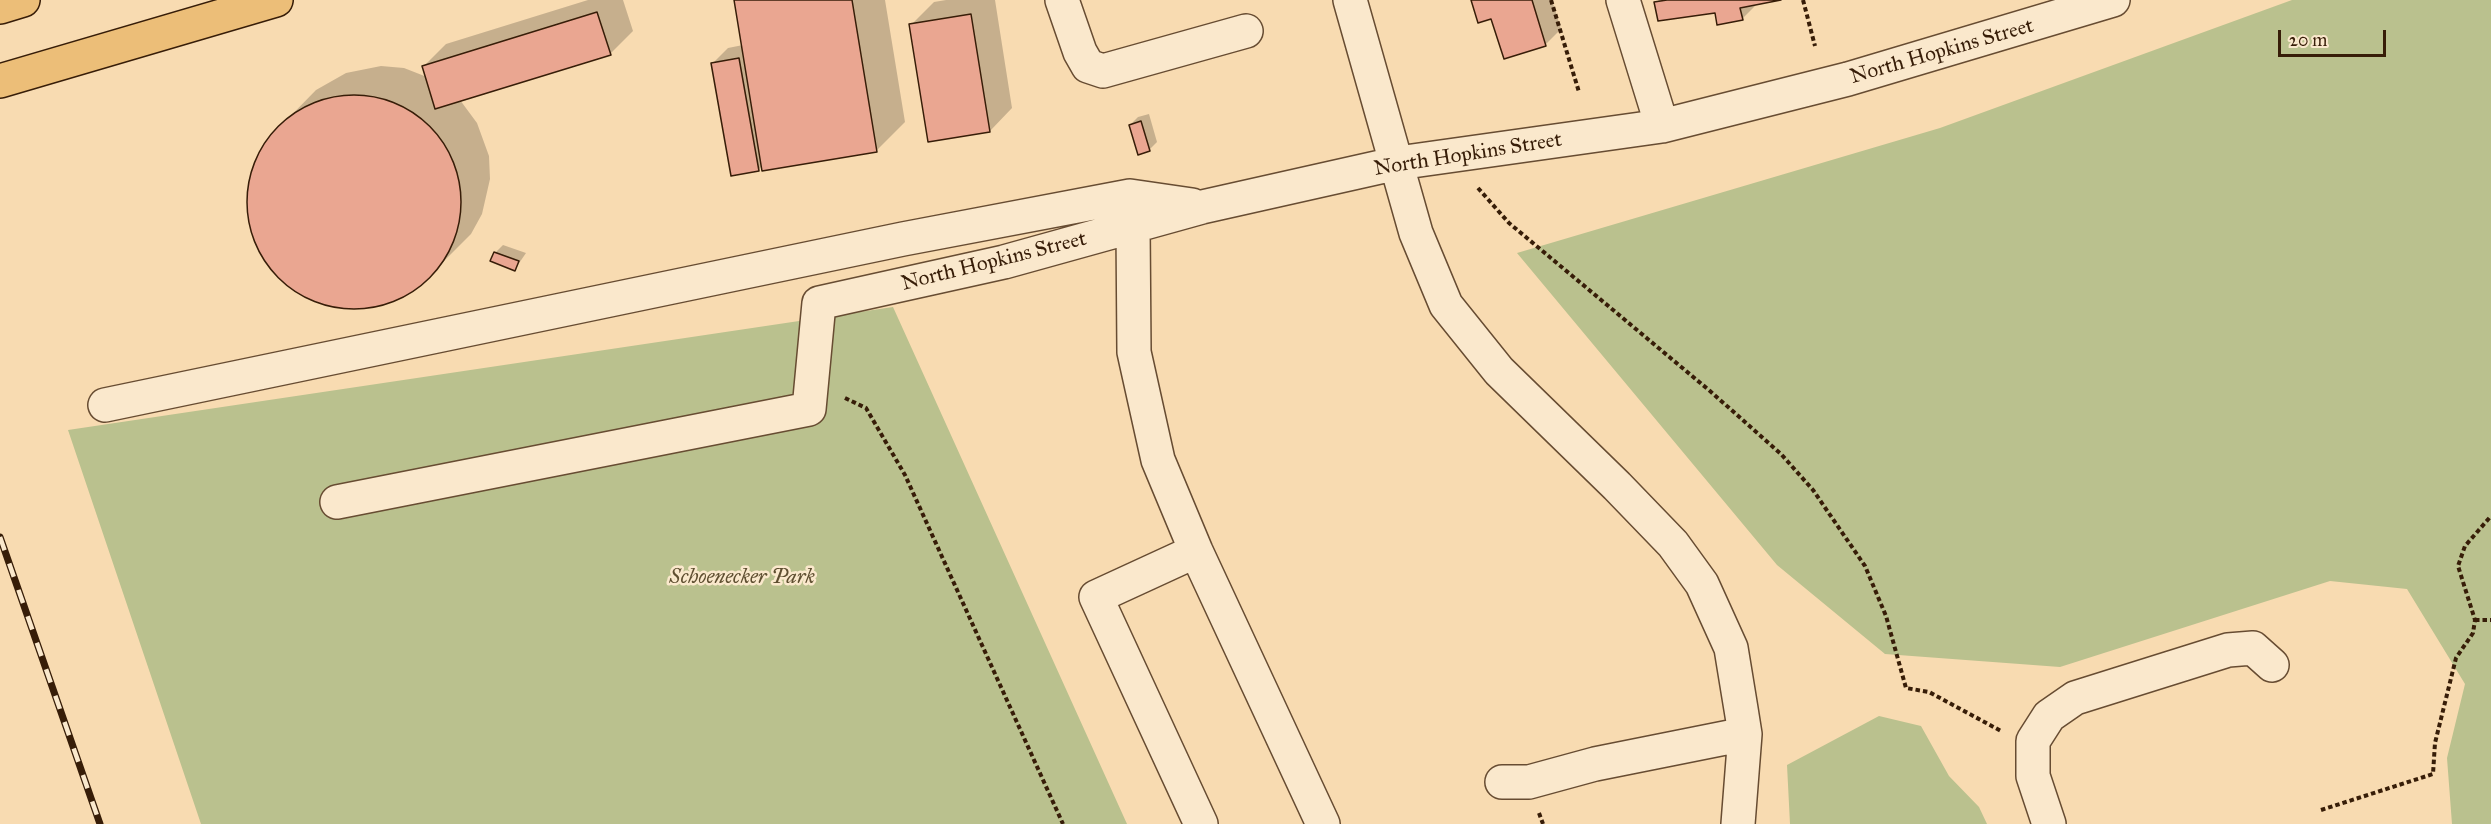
<!DOCTYPE html>
<style>
body{margin:0}
#map{position:relative;width:2491px;height:824px;overflow:hidden;background:#f8dbb1;font-family:"IM FELL Great Primer",serif}
canvas{display:block}
.scale{position:absolute;left:2278px;top:30px;width:108px;height:27px;box-sizing:border-box;border:3px solid #371d08;border-top:0;padding-left:8px;font-size:18px;line-height:21px;white-space:nowrap;color:#371d08;-webkit-text-stroke:4px #fae8cc;paint-order:stroke}
</style>
<div id="map">
<canvas width="2491" height="824"></canvas>
<div class="scale">20 m</div>
</div>
<script>
const ctx = document.querySelector('canvas').getContext('2d');
ctx.lineJoin = 'round';
function paint(path, color) {
  ctx.fillStyle = color;
  ctx.fill(path, 'evenodd');
}
function poly(rows) {
  const path = new Path2D();
  for (const r of rows) {
    if (r.length === 3) {
      path.moveTo(r[0] + r[2], r[1]);
      path.arc(r[0], r[1], r[2], 0, 2 * Math.PI);
      continue;
    }
    path.moveTo(r[0], r[1]);
    for (let i = 2; i < r.length; i += 2) path.lineTo(r[i], r[i + 1]);
  }
  return path;
}
function trace(path, color, width, dash) {
  ctx.strokeStyle = color;
  ctx.lineWidth = width;
  ctx.lineCap = dash ? 'butt' : 'round';
  ctx.setLineDash(dash || []);
  ctx.stroke(path);
}
function label(font, color, halo, rows, align = 'center') {
  ctx.font = font + ' "IM FELL Great Primer",serif';
  ctx.lineWidth = 5;
  ctx.setLineDash([]);
  ctx.textBaseline = 'middle';
  ctx.strokeStyle = halo;
  ctx.fillStyle = color;
  for (const [text, x, y, turn = 0] of rows) {
    ctx.save();
    ctx.translate(x, y);
    ctx.rotate((+turn || 0) * Math.PI / 180);
    ctx.textAlign = isNaN(turn) ? turn : align;
    if (halo) ctx.strokeText(text, 0, 0);
    ctx.fillText(text, 0, 0);
    ctx.restore();
  }
}
paint(poly([
 [2292,0,2491,0,2491,824,2452,824,2447,758,2465,684,2407,589,2330,581,2060,667,1885,654,1777,565,1517,253,1940,128],
 [893,307,1127,824,201,824,68,430],
 [1879,716,1921,726,1949,776,1979,807,1987,824,1790,824,1787,765]
]), '#bac18e');
paint(poly([
 [588,0,623,0,633,31,610,54,460,100,477,123,489,156,490,179,482,214,471,234,417,288,386,304,351,309,328,305,306,297,287,284,270,267,258,247,250,225,248,202,254,167,271,136,316,90,346,73,381,66,404,68,427,77,423,67,446,44],
 [736,0,885,0,905,122,877,150,764,169,763,165,759,169,712,64,728,48,743,45],
 [946,0,995,0,1012,108,990,131,911,25,934,2],
 [1472,0,1552,0,1561,29,1545,45,1492,17],
 [1659,0,1773,0,1758,3,1742,19,1716,11,1656,3],
 [1149,114,1157,142,1149,150,1130,125,1138,117],
 [503,245,526,253,515,269,495,253]
]), '#0003');
const building = poly([
 [734,0,852,0,877,152,762,171,734,0],
 [1471,0,1532,0,1546,46,1504,59,1491,19,1478,23,1471,0],
 [1667,0,1781,0,1740,8,1743,20,1717,25,1715,13,1658,21,1654,2,1667,0],
 [597,12,611,55,435,109,422,66,597,12],
 [971,14,990,132,928,142,909,24,971,14],
 [739,58,759,171,731,176,711,63,739,58],
 [354,202,107],
 [1141,121,1150,151,1138,155,1129,125,1141,121],
 [494,252,519,261,515,271,490,261,494,252]
]);
paint(building, '#eaa691');
trace(building, '#371d08', 1.5);
const minor = poly([
 [1062,0,1080,52,1088,66,1103,71,1246,31],
 [1350,0,1416,233,1446,305,1499,371,1617,486,1673,544,1702,584,1731,648,1741,709,1745,734,1738,824],
 [1623,0,1662,126],
 [1133,226,1134,352,1158,460,1196,551,1323,824],
 [105,405,903,239,1130,196,1192,205],
 [337,502,809,409,819,303,1004,262,1202,207,1398,163,1662,126,1848,79,2113,0],
 [1196,551,1096,597,1201,824],
 [1502,782,1529,782,1595,764,1745,734],
 [2049,824,2033,776,2033,741,2049,716,2075,698,2228,650,2253,648,2272,665]
]);
const major = poly([
 [0,7,23,0],
 [0,81,276,0]
]);
trace(minor, '#674c32', 36);
trace(major, '#371d08', 36);
trace(poly([
 [1551,0,1579,92],
 [1803,0,1815,46],
 [1478,188,1509,223,1710,391,1781,454,1813,490,1865,566,1886,616,1906,688,1929,692,2001,731],
 [845,398,866,408,905,475,1063,824],
 [2475,620,2491,620],
 [2321,810,2433,774,2435,743,2456,658,2473,633,2475,620,2458,566,2465,546,2491,516],
 [1539,813,1543,824]
]), '#371d08', 4, [4.5, 3]);
trace(minor, '#fae8cc', 33);
trace(major, '#ecbe78', 33);
const rail = poly([
 [0,537,100,824]
]);
trace(rail, '#371d08', 7);
trace(rail, '#fae8cc', 4.5, [14]);
label('21px', '#371d08', '#fae8cc', [
 ["North Hopkins Street",1942,52,-16],
 ["North Hopkins Street",1468,155,-9],
 ["North Hopkins Street",994,262,-14]
]);
label('italic 21px', '#5e4e30', '#fae8cc', [
 ["Schoenecker Park",742,578]
]);
</script>
